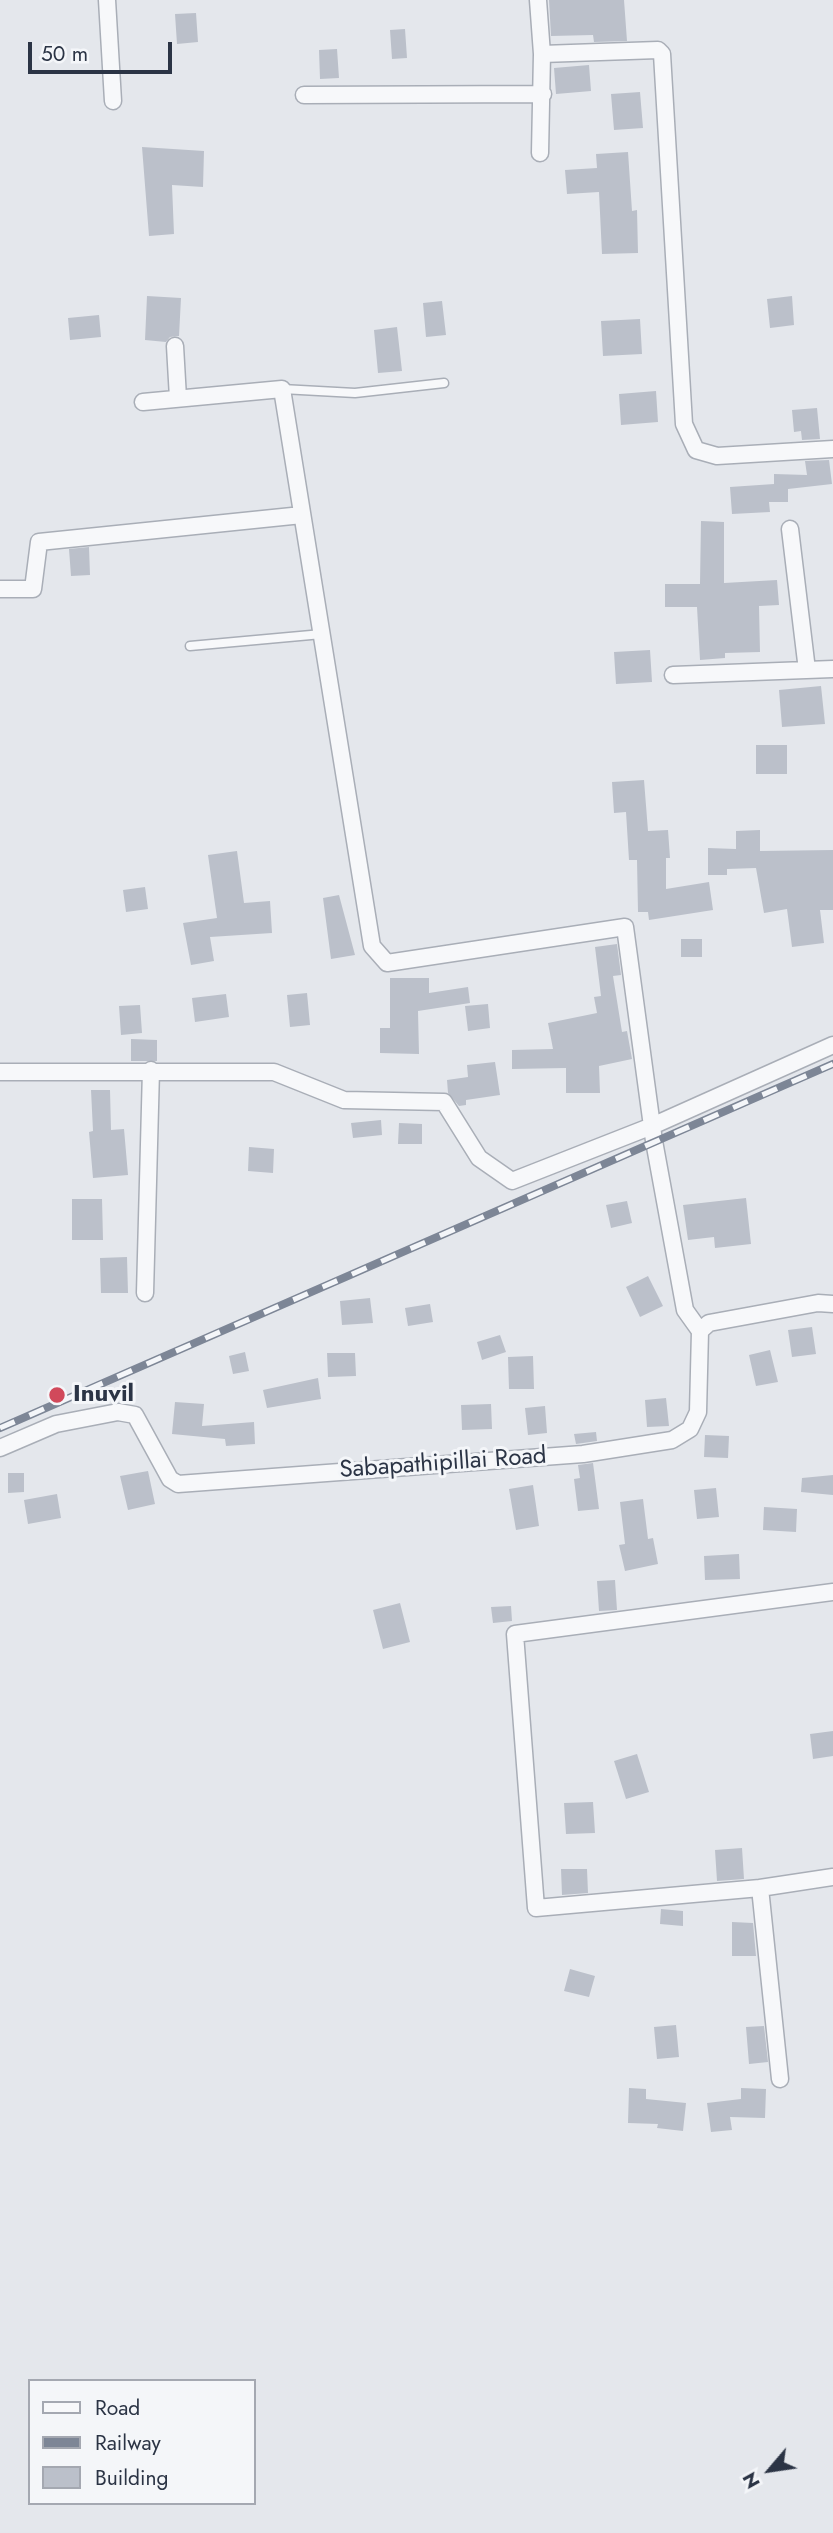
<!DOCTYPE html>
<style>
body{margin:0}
#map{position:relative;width:833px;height:2533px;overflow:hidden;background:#e4e7ec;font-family:Jost,sans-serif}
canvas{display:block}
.legend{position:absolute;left:28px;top:2379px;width:228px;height:126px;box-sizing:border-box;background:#f4f6f9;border:2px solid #a4a8b1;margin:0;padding:9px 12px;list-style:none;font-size:21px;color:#2b3445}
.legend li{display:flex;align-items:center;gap:14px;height:35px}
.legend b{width:35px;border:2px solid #a4a8b1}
.north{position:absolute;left:735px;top:2435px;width:70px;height:70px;-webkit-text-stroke:5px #f4f6f9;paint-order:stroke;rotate:241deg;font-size:19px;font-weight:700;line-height:28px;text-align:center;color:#2b3445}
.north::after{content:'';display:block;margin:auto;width:24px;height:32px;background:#2b3445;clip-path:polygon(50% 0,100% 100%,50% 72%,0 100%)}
.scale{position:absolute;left:28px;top:42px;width:144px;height:32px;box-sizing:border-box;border:4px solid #2b3445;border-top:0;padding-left:9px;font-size:21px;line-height:24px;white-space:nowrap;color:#2b3445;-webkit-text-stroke:5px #f4f6f9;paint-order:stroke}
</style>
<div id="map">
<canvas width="833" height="2533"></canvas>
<ul class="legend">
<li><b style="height:9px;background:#f7f8fa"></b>Road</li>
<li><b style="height:9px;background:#7d8696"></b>Railway</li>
<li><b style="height:19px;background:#bbc0ca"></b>Building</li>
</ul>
<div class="north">N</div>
<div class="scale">50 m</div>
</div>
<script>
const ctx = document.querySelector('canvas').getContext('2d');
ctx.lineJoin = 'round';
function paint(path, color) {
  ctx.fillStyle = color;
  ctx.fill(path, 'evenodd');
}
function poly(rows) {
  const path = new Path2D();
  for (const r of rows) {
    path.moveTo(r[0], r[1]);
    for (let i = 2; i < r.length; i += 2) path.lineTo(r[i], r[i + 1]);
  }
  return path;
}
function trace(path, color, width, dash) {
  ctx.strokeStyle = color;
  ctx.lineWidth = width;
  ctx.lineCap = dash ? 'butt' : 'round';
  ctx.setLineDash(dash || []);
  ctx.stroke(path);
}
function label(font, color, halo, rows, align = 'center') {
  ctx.font = font + ' Jost,sans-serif';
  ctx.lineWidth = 6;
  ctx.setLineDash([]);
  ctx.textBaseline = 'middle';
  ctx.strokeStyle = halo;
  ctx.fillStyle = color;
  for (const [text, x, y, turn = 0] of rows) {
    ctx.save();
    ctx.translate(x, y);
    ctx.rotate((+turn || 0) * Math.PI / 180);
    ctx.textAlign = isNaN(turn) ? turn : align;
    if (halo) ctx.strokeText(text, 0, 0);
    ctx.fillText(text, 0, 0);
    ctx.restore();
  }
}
paint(poly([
 [549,0,624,0,627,41,594,42,593,35,551,36],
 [196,13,198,42,177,44,175,14],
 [405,29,407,58,392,59,390,30],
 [337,49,339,78,320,79,319,50],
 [589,65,591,91,556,94,554,68],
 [640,92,643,128,614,130,611,94],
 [142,147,204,151,203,187,172,185,174,234,149,236],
 [628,152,632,211,637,210,638,253,602,254,599,192,567,194,565,170,597,168,596,154],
 [147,296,181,298,179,336,170,337,166,342,145,340],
 [792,296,794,325,770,328,767,299],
 [442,301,446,335,426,337,423,303],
 [99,315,101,337,70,340,68,318],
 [640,319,642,354,603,356,601,321],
 [397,327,402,371,378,373,374,330],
 [656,391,658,422,621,425,619,394],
 [817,408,820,439,802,440,801,431,794,432,792,410],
 [829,460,832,484,788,489,788,502,769,502,770,512,732,514,730,487,774,484,774,474,807,475,805,461],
 [701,521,724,522,724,583,777,580,779,605,759,606,760,652,725,653,725,658,700,660,697,607,665,607,665,584,700,584],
 [89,547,90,575,71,576,69,549],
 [650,650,652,682,616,684,614,652],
 [821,686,825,724,782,727,779,690],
 [756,745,787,745,787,774,756,774],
 [644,780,648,831,668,830,670,858,666,858,666,889,709,882,713,910,649,920,648,912,638,912,637,860,629,860,626,812,614,813,612,782],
 [760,830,760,851,833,850,833,910,820,910,824,943,792,947,787,909,764,913,756,868,727,869,727,875,708,875,708,848,736,849,736,831],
 [237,851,244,903,270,901,272,933,210,937,214,961,191,965,183,923,217,918,208,855],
 [145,887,148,909,126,912,123,890],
 [339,895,355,955,331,959,323,898],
 [681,939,702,939,702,957,681,957],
 [617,944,621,975,613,976,622,1032,627,1031,632,1059,599,1066,600,1093,566,1093,566,1068,512,1069,512,1050,553,1049,548,1023,597,1013,594,997,601,996,595,947],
 [390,978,429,978,429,993,468,987,470,1003,418,1011,419,1054,380,1053,380,1028,390,1028],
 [307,993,310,1025,290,1027,287,995],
 [226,994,229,1017,195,1022,192,998],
 [488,1004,490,1028,468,1031,465,1006],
 [140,1005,142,1033,121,1035,119,1006],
 [131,1039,157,1040,157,1061,131,1061],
 [495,1062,500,1095,466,1100,466,1105,459,1106,448,1093,447,1080,468,1077,467,1065],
 [91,1090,110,1090,111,1130,124,1129,128,1175,93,1178,89,1132,93,1131],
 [381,1120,382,1135,353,1138,351,1123],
 [399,1123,422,1124,422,1144,398,1144],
 [249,1147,274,1149,273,1173,248,1171],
 [746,1198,751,1244,715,1248,714,1237,688,1240,683,1205],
 [72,1199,102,1199,103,1240,72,1240],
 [627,1201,632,1223,611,1228,606,1205],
 [127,1257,128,1293,101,1293,100,1258],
 [648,1276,663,1306,640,1317,626,1287],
 [370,1298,373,1323,342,1325,340,1301],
 [430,1304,433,1322,408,1326,405,1308],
 [812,1327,816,1354,792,1357,788,1330],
 [500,1335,506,1352,482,1360,477,1342],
 [770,1350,778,1382,756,1386,749,1355],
 [245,1352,249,1371,233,1374,229,1356],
 [327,1353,355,1353,356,1376,328,1377],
 [533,1356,534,1389,509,1389,508,1357],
 [318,1378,321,1399,267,1408,263,1390],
 [666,1398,669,1426,647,1427,645,1400],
 [175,1402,204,1404,202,1426,254,1422,255,1444,226,1446,225,1439,172,1434],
 [491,1404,492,1429,462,1430,461,1405],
 [545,1406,547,1433,528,1435,525,1408],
 [596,1432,597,1441,576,1444,574,1434],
 [705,1435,729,1436,728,1458,704,1457],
 [593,1463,599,1509,578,1511,574,1479,580,1478,578,1465],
 [148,1471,155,1504,128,1510,120,1476],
 [8,1473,24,1473,24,1492,8,1493],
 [833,1475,833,1495,801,1492,802,1478],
 [533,1485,539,1526,516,1530,509,1489],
 [716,1488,719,1517,697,1519,694,1490],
 [57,1494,61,1518,28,1524,24,1500],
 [643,1499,648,1539,653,1538,658,1564,625,1571,619,1545,625,1544,620,1502],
 [764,1507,797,1509,796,1532,763,1530],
 [739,1554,740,1579,705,1580,704,1556],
 [615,1580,617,1610,599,1611,597,1581],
 [400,1603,410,1642,383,1649,373,1610],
 [511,1606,512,1621,493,1623,491,1607],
 [833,1731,833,1756,813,1759,810,1734],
 [637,1754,649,1792,626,1799,614,1761],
 [593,1802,595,1833,566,1834,564,1803],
 [742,1848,744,1879,717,1881,715,1850],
 [561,1869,587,1869,588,1893,562,1895],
 [661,1909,683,1911,683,1926,660,1924],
 [732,1922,753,1923,756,1956,732,1956],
 [570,1969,595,1976,589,1997,564,1991],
 [676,2025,679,2057,657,2059,654,2027],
 [764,2026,768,2062,749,2064,746,2027],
 [629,2088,646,2089,646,2099,686,2103,683,2131,657,2128,658,2124,628,2123],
 [741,2088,766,2089,765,2118,730,2117,732,2130,711,2132,707,2103,741,2099]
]), '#bbc0ca');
const service = poly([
 [282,389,355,393,444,383],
 [190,646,322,634]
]);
const minor = poly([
 [107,0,113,101],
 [538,0,542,54,540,153],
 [542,54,658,50,662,54,684,424,696,450,717,456,833,449],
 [304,95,543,94],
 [175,346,178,398],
 [143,402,282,389,372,946,387,963,625,927,654,1141,685,1310,700,1331],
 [790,529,807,670],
 [0,589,33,589,39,542,302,515],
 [673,675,833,669],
 [0,1072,274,1072,344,1100,444,1102,479,1158,512,1181,652,1126,833,1045],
 [145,1293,151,1070],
 [0,1448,56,1424,118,1412,135,1415,170,1479,178,1484,583,1454,672,1440,690,1429,698,1412,700,1331,709,1323,818,1303,833,1304],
 [760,1888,536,1908,515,1634,833,1592],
 [780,2079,760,1888,833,1877]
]);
trace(service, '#a9aeb7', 11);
trace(minor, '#a9aeb7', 19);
trace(service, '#f7f8fa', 8);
trace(minor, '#f7f8fa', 16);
const rail = poly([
 [0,1428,833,1064]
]);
trace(rail, '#7d8696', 8);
trace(rail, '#f4f6f9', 5, [16]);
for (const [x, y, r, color] of [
 [57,1395,9,"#d1495b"]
]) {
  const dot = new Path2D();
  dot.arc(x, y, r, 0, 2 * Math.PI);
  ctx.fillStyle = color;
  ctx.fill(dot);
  trace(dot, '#f4f6f9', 2.5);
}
label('bold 24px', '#2b3445', '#f4f6f9', [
 ["Inuvil",73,1395]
], 'left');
label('24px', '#2b3445', '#f4f6f9', [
 ["Sabapathipillai Road",443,1464,-4]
]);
</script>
